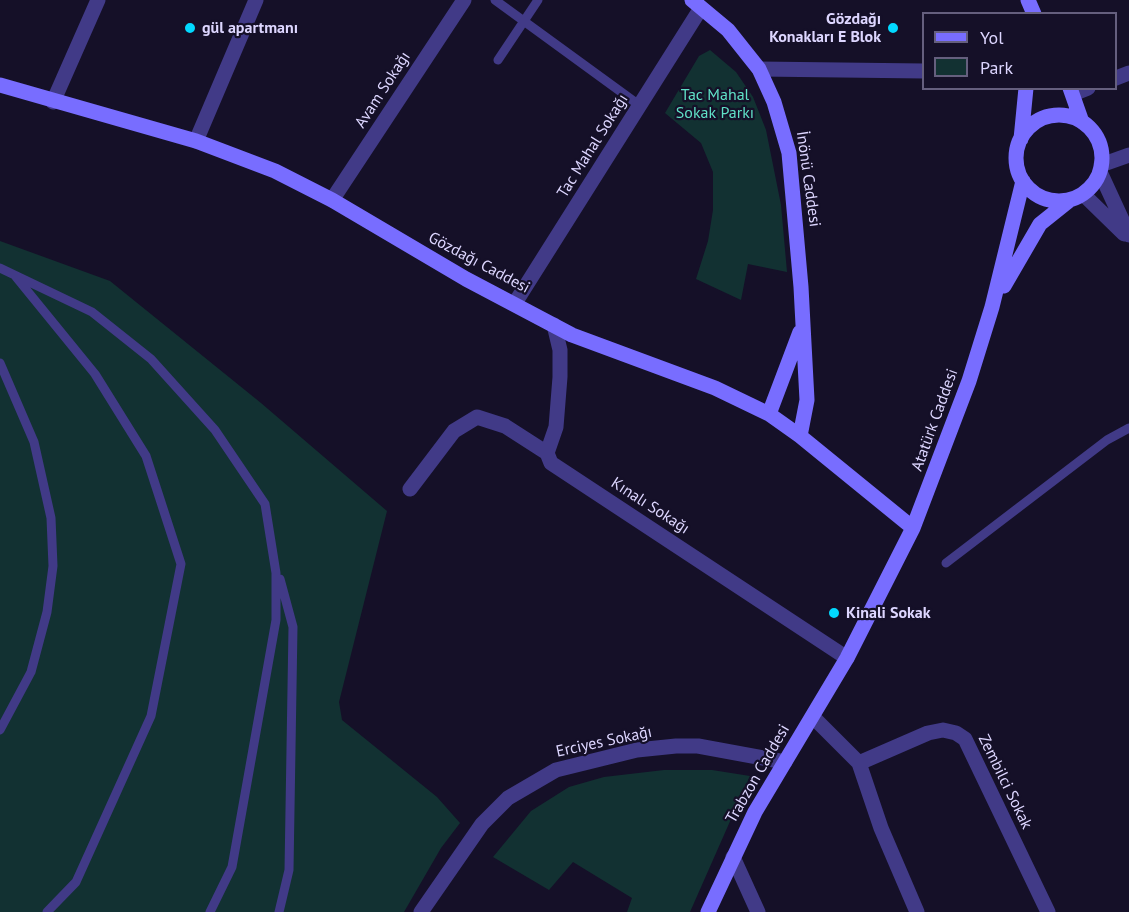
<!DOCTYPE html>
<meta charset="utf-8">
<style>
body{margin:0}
#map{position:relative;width:1129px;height:912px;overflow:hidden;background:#151028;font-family:"PT Sans",sans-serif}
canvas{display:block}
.legend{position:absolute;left:922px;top:12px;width:195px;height:78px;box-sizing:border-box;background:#151028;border:2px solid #655f7e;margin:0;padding:8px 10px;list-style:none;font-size:18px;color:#ddd6ff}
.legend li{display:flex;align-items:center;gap:12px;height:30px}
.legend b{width:30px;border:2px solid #655f7e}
</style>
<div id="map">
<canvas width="1129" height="912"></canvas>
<ul class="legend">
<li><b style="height:8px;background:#786dff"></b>Yol</li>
<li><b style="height:16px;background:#123132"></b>Park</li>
</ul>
</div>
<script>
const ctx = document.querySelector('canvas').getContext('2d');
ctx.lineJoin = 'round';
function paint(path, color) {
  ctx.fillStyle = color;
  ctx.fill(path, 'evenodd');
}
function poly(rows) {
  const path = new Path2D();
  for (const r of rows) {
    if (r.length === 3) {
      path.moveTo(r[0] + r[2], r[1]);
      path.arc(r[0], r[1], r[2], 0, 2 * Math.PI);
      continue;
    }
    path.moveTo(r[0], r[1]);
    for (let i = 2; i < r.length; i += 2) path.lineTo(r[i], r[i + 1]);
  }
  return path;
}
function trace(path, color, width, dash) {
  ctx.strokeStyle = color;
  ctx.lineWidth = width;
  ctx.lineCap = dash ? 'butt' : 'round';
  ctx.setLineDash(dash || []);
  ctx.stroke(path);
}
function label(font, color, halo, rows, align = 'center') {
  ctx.font = font + ' "PT Sans",sans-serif';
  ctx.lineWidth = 4.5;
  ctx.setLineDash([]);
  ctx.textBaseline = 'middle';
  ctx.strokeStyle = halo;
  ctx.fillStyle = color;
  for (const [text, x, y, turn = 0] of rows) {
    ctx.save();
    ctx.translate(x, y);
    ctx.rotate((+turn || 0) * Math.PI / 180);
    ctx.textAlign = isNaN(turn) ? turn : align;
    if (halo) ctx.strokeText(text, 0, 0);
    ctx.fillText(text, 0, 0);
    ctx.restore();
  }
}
paint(poly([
 [710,50,736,72,753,97,766,130,781,205,787,272,748,264,741,300,696,279,708,241,713,210,713,172,701,143,665,113,699,56],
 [0,241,110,281,261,403,387,511,339,702,342,720,437,797,460,823,441,848,404,912,0,912],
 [664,770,712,770,750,776,690,912,627,912,632,898,573,862,549,890,493,857,531,811,569,787,604,777]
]), '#123132');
trace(poly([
 [495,0,639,105],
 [498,60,538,0],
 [0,268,92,312,151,359,215,430,265,504,276,573,276,620,232,867,210,912],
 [16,277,95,374,146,456,181,564,151,716,76,882,47,912],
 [0,363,34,442,51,518,53,566,47,612,31,672,0,730],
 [946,563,1107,440,1129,428],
 [279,912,289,870,293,627,280,579]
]), '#413a87', 9);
trace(poly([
 [759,69,924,71],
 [1116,78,1129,73],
 [1073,94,1088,88],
 [53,102,98,0],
 [196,141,256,0],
 [1101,165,1129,155],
 [1100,172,1129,235],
 [1083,194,1124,234],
 [332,200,464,0],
 [515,303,701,8],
 [554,325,560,350,560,377,556,427,547,453,551,463,847,658],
 [410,489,454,431,477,417,505,426,547,453],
 [813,717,859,763,881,828,917,912],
 [859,763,928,733,943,730,956,733,965,739,1048,912],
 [733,857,758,912],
 [421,912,482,824,508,798,556,770,637,750,676,746,698,746,785,762]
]), '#413a87', 15);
trace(poly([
 [692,0,728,30,759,69,774,102,789,153,801,287,807,400,800,436],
 [1028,0,1034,14],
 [0,85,196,141,275,171,332,200,466,279,572,335,715,388,769,414,800,436,913,528],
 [1070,88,1082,122],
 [1059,158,43],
 [1021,139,1026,88],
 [1004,286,1040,224,1070,200],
 [769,414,800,332],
 [708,912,755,812,847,658,913,528,969,381,992,307,1023,181]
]), '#786dff', 15);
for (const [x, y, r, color] of [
 [190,28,6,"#02d9ff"],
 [893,28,6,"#02d9ff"],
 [834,613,6,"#02d9ff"]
]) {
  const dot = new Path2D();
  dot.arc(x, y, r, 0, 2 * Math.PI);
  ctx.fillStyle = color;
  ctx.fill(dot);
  trace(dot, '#151028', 2);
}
label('bold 16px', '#ddd6ff', '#151028', [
 ["Gözdağı",881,19,"right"],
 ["Konakları E Blok",881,37,"right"],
 ["gül apartmanı",202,28],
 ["Kinali Sokak",846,613]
], 'left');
label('16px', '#ddd6ff', '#151028', [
 ["Avam Sokağı",383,90,-57],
 ["Tac Mahal Sokağı",593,146,-58],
 ["İnönü Caddesi",808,179,82],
 ["Gözdağı Caddesi",479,263,28],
 ["Atatürk Caddesi",935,420,-70],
 ["Kınalı Sokağı",650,506,33],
 ["Erciyes Sokağı",604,742,-12],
 ["Trabzon Caddesi",758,774,-60],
 ["Zembilci Sokak",1005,782,64]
]);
label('16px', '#60e1c7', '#151028', [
 ["Tac Mahal",715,95],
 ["Sokak Parkı",715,113]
]);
</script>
